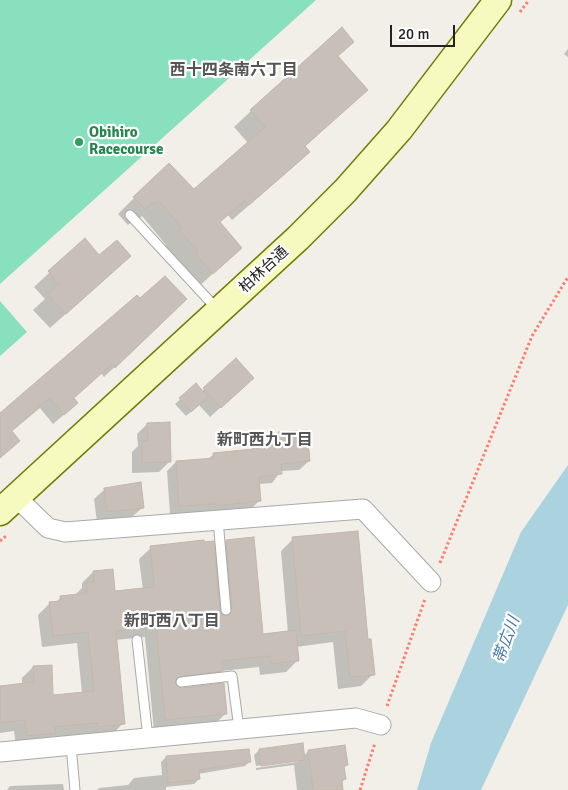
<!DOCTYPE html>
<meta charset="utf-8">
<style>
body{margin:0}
#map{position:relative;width:568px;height:790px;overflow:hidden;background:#f2efe9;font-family:Signika,sans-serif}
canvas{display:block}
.scale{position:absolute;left:390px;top:25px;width:65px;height:22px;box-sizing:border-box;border:2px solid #222;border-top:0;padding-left:6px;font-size:15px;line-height:18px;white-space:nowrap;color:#222;-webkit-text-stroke:4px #fff;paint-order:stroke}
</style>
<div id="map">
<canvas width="568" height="790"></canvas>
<div class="scale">20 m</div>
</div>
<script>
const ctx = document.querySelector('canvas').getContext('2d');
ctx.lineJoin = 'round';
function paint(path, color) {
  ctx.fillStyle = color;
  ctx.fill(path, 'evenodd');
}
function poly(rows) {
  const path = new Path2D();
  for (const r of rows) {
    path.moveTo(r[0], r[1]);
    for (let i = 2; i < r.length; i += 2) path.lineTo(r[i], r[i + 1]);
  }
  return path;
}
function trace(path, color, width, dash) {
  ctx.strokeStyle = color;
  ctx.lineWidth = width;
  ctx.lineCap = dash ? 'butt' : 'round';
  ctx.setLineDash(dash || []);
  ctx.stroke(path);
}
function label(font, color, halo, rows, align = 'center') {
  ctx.font = font + ' Signika,"Noto Sans JP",sans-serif';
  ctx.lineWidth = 4.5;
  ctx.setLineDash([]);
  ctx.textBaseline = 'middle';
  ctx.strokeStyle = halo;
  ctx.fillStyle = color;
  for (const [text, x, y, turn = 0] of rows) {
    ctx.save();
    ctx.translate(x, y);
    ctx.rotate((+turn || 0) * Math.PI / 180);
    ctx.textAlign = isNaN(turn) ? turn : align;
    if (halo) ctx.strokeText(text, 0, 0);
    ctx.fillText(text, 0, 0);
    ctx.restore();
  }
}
paint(poly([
 [0,0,316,0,0,284],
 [0,301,27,332,0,356]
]), '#88e0be');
paint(poly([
 [568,465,568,605,481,790,417,790,431,743,521,532]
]), '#aad3df');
paint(poly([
 [353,42,337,57,366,90,304,147,309,152,292,168,232,220,228,215,219,223,241,248,196,289,164,248,166,245,142,216,138,220,136,218,128,225,118,214,134,198,194,191,248,143,234,127,251,111],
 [568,49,568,57,564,54],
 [84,240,114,271,50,328,33,310,45,299,34,287],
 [140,300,176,309,104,377,101,373,72,399,66,413,53,424,40,408,11,432,0,458,0,416],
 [236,360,242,388,210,417,199,405,186,416,175,404,196,385,202,391],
 [147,424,170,461,159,472,132,473,132,452,138,446,137,434],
 [279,434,309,461,299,470,281,471,272,483,258,484,260,500,251,509,170,514,167,471,176,462,208,459,214,454,250,450,254,446,270,445],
 [105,489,143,507,132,517,97,522,94,499],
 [293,539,367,641,373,674,361,686,338,689,333,642,296,647,298,660,286,672,260,675,259,667,221,671,210,682,177,686,226,713,214,725,154,731,145,637,115,640,123,723,112,735,87,737,86,734,50,738,43,744,16,747,14,731,0,733,0,687,22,685,22,678,33,667,52,696,82,693,77,643,42,647,38,615,50,603,55,603,61,597,74,596,82,588,82,583,93,572,114,593,143,590,139,559,151,548,213,554,227,541,262,635,288,633,281,551],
 [259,750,304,756,308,751,347,765,343,768,345,779,341,783,342,790,297,790,294,765,256,770,256,768,297,762,300,759,256,766,254,755],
 [166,757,250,761,245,766,198,774,199,779,194,784,166,787,166,790,97,790,99,788,128,785,134,778,162,775,161,762],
 [63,784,64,790,7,790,10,786]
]), '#0003');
const building = poly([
 [342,27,354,42,338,56,368,90,305,146,310,152,249,205,245,200,220,222,242,248,213,274,196,254,198,251,179,230,182,228,159,201,155,204,153,202,145,209,133,197,169,163,194,189,265,127,250,110,342,27],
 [85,238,99,255,117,240,131,256,66,314,48,294,59,284,48,271,85,238],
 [165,276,187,299,115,368,112,364,74,398,78,403,64,415,50,399,43,403,12,431,20,441,0,458,0,413,137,295,140,298,165,276],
 [236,358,254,378,221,408,203,388,236,358],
 [196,383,208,397,191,412,179,398,196,383],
 [170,422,171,462,142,463,142,440,148,440,147,423,170,422],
 [307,430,310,461,281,464,282,474,259,477,261,501,216,506,216,504,179,506,176,461,214,458,213,453,253,449,253,445,279,442,278,432,307,430],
 [141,482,144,508,107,512,104,488,141,482],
 [358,531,368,639,371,639,375,675,350,677,345,631,301,636,292,537,358,531],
 [254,537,263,634,296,630,299,661,271,664,270,656,222,661,223,671,178,677,175,683,181,688,224,683,227,714,165,720,156,626,116,631,125,724,98,727,97,723,55,727,56,733,27,736,25,720,0,723,0,686,34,682,33,666,52,665,53,695,94,691,88,632,53,636,49,602,61,601,60,596,87,593,86,583,94,582,93,571,113,569,115,591,152,587,154,585,150,546,204,540,204,542,214,541,220,611,223,615,227,616,232,609,226,540,254,537],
 [303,743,305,760,261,766,259,749,303,743],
 [345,745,348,765,344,766,346,779,342,780,343,790,313,790,308,750,345,745],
 [249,749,251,762,199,770,200,779,168,783,166,756,249,749]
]);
paint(building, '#c7bfb8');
trace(building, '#c4b6ab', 1);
const lane = poly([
 [130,215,217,309],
 [218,520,226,610],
 [137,640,148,738],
 [181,682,232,676,239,729],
 [71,745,75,790]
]);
const street = poly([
 [16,497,48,528,65,532,363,509,431,582],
 [0,752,356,718,381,725]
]);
const secondary = poly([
 [0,512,298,238,345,191,399,130,498,0]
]);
trace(lane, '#a9a9a9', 11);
trace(street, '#a9a9a9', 21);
trace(secondary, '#707d05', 29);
trace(poly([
 [520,12,529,0],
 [0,541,6,536],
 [440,563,532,336,568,277],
 [387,706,425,599],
 [360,790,375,743]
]), '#fa8072', 3, [2.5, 2.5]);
trace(lane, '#fff', 9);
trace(street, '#fff', 19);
trace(secondary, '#f7fabf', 26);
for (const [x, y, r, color] of [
 [79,142,5,"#2e9e5b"]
]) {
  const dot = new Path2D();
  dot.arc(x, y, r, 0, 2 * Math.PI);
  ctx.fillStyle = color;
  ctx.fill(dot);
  trace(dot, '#fff', 2);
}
label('bold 15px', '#27864d', '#fff', [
 ["Obihiro",89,133],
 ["Racecourse",89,150]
], 'left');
label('15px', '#222', '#fff', [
 ["柏林台通",264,270,-43]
]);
label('bold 16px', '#555', '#fff', [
 ["西十四条南六丁目",234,71],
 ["新町西九丁目",265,441],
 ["新町西八丁目",172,622]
]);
label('italic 16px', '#4a7aab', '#fff', [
 ["帯広川",507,640,-70]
]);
</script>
